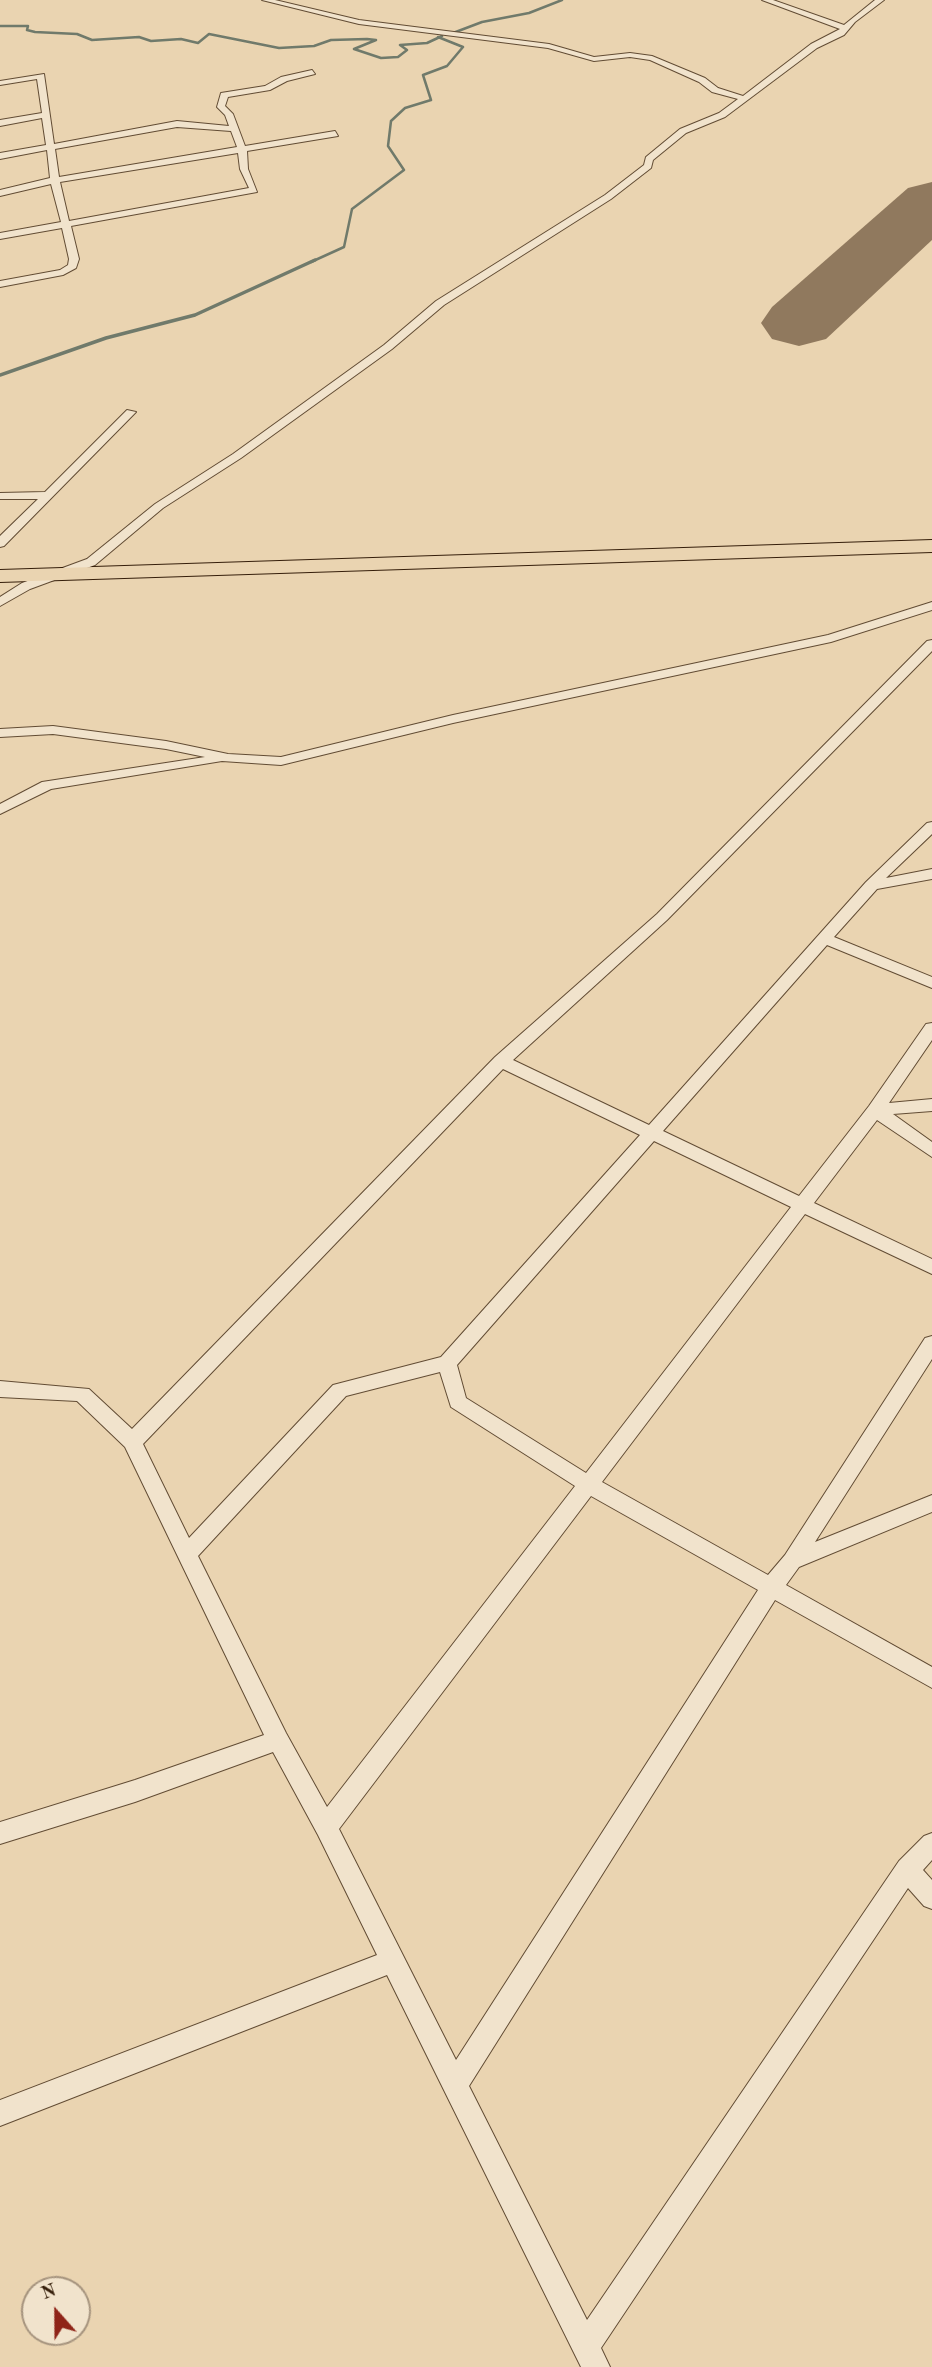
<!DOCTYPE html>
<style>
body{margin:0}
#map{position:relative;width:932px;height:2367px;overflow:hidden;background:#ead4b1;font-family:"Old Standard TT",serif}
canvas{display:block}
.north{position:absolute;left:21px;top:2276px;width:70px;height:70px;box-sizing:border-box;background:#f1e3cc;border:2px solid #a6947e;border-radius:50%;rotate:339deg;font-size:19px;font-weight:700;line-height:28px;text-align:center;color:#351e0a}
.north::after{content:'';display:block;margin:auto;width:24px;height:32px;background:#8f2418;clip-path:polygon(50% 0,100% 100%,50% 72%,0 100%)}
</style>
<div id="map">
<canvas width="932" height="2367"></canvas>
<div class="north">N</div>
</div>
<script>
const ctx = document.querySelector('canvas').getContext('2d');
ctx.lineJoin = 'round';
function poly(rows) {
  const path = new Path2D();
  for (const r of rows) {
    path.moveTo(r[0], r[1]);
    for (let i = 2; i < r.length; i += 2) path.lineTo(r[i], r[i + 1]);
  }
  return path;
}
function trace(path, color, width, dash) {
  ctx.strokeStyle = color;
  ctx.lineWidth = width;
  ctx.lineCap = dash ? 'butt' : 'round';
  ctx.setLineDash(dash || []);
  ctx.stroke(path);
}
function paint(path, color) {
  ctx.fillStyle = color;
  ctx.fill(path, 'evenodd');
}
trace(poly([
 [0,26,28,26,27,30,35,32,77,34,92,40,139,37,151,41,181,39,198,43,209,34,279,48,314,46,331,40,367,39,376,40,354,49,381,58,398,57,407,50,400,45,427,43,442,36],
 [453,33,482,22,529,13,562,0],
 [311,262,344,247,352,209,404,170,388,146,391,121,405,108,431,100,423,75,447,66,463,47,438,37]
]), '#707a6b', 2.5);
trace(poly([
 [0,375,106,338,195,315,315,260]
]), '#707a6b', 3.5);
paint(poly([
 [932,182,932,240,826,339,799,346,772,339,761,323,772,307,908,188,932,182]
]), '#90795e');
const minor = poly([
 [262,0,275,0,359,20,549,44,594,57,630,53,652,56,705,78,718,88,743,96,811,44,840,29,762,0,773,0,844,25,875,0,884,0,855,22,844,35,817,48,725,117,686,133,653,160,651,168,611,199,444,305,392,349,241,458,163,508,95,565,30,589,0,606,0,597,22,583,87,559,155,504,233,454,384,345,436,301,605,195,644,165,646,157,680,129,719,113,738,99,712,92,699,82,650,60,630,57,594,61,548,48,359,24,262,0],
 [312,70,315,74,287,81,270,90,228,97,225,106,233,114,245,146,335,131,338,136,247,151,248,169,257,192,71,226,79,259,76,268,63,275,0,287,0,281,60,270,68,265,69,259,62,228,0,239,0,233,61,222,51,184,0,196,0,190,50,178,47,150,0,159,0,153,46,145,42,118,0,126,0,120,42,113,37,79,0,85,0,81,44,74,54,144,177,121,229,126,225,115,217,107,221,93,265,86,281,77,312,70],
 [177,127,231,131,237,147,59,177,55,149,177,127],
 [238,153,240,169,249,188,69,221,60,182,238,153],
 [127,410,136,412,4,546,0,547,0,536,38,499,0,499,0,493,45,492,127,410],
 [932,602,932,610,831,642,453,723,281,765,222,761,51,789,0,814,0,804,42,782,205,757,166,749,53,734,0,737,0,729,53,726,166,741,228,754,281,757,453,715,828,635,932,602],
 [932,640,932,651,667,920,513,1060,649,1125,866,882,927,823,932,822,932,834,886,878,932,869,932,879,877,889,834,937,932,977,932,988,827,945,663,1131,799,1196,869,1106,926,1024,932,1023,932,1040,889,1103,932,1099,932,1111,893,1114,932,1142,932,1157,877,1120,814,1203,932,1259,932,1274,805,1214,602,1482,768,1575,785,1555,925,1338,932,1336,932,1359,815,1542,932,1495,932,1512,799,1567,786,1585,932,1667,932,1688,775,1600,469,2086,587,2320,899,1861,924,1836,932,1833,932,1860,923,1870,932,1880,932,1909,924,1906,908,1888,601,2348,610,2367,581,2367,387,1975,0,2126,0,2100,377,1955,318,1835,273,1752,135,1802,0,1844,0,1822,135,1780,264,1735,125,1447,77,1401,0,1397,0,1381,89,1389,132,1429,495,1057,657,914,927,641,932,640],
 [503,1069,640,1135,441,1357,333,1385,189,1538,143,1444,503,1069],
 [654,1141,791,1207,586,1473,466,1398,457,1365,654,1141],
 [440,1372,451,1407,575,1486,327,1807,286,1733,198,1556,346,1396,440,1372],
 [591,1496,758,1590,456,2060,339,1829,591,1496]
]);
const trunk = poly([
 [932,540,932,552,0,582,0,570,932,540]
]);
trace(minor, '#624c34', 2);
trace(trunk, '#351e0a', 2);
paint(minor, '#f1e3cc');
paint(trunk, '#ead4b1');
</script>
